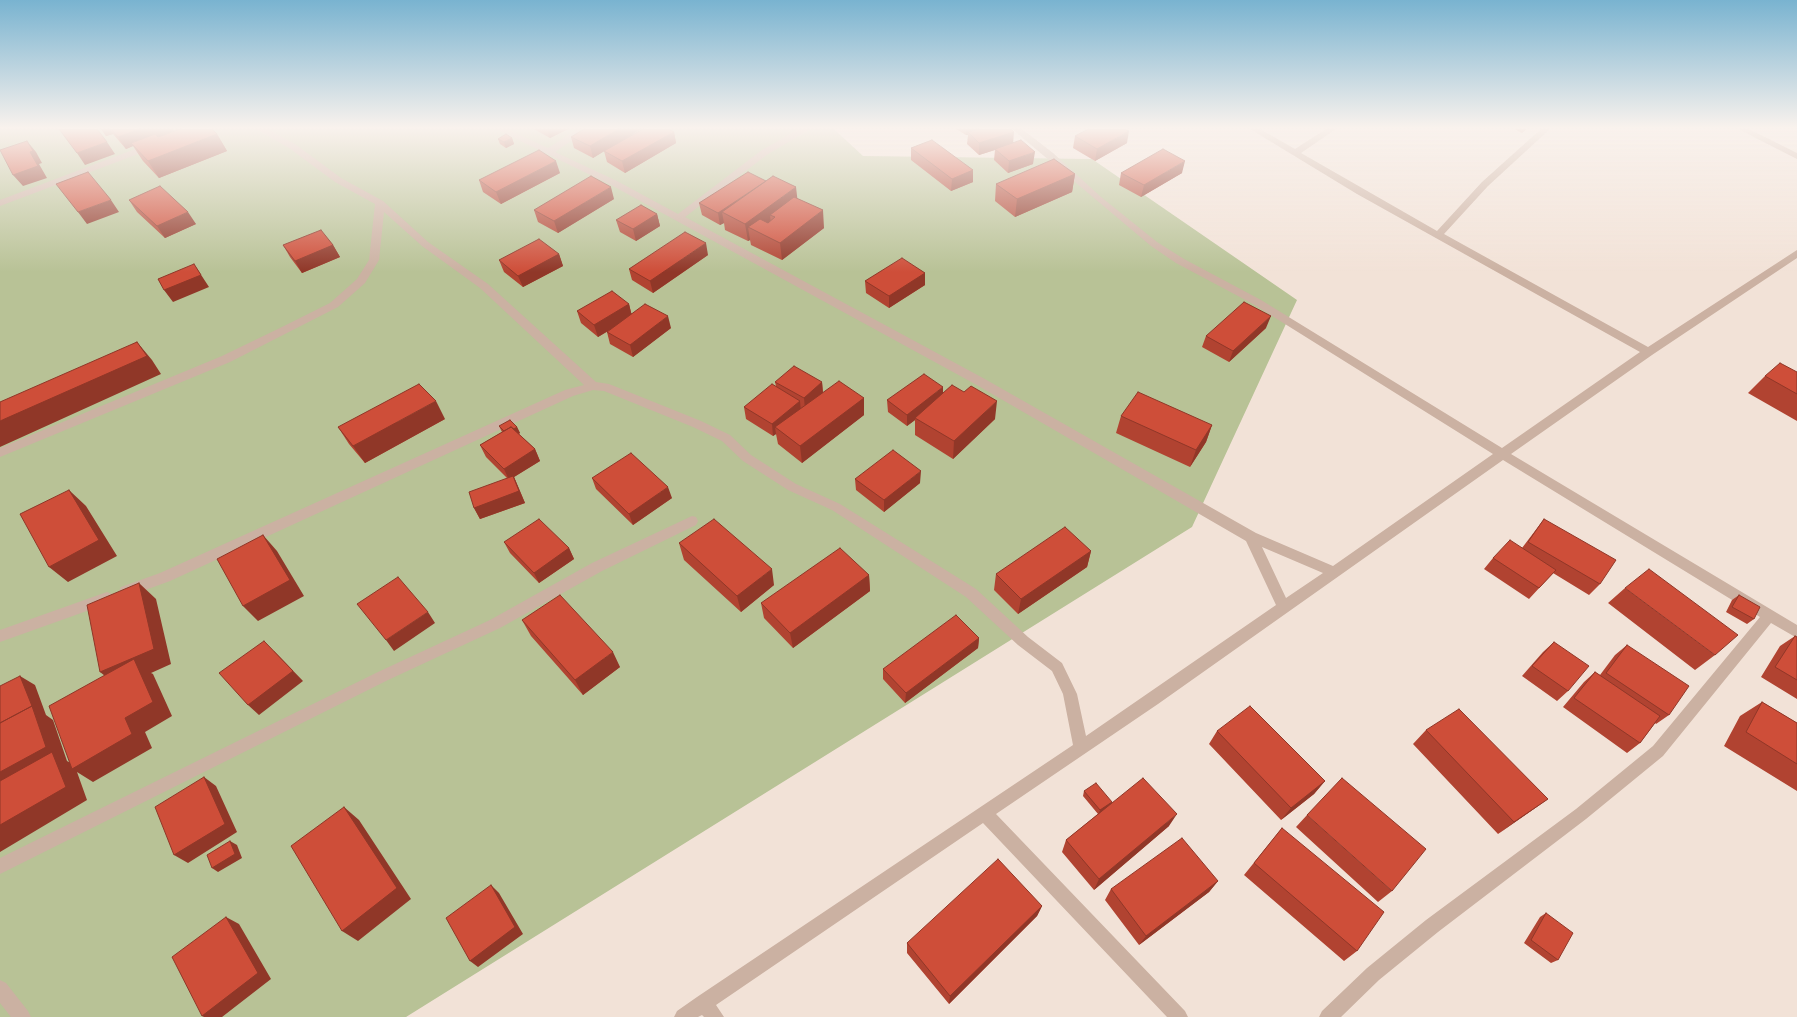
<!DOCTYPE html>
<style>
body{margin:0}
canvas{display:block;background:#f2e2d7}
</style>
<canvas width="1797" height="1017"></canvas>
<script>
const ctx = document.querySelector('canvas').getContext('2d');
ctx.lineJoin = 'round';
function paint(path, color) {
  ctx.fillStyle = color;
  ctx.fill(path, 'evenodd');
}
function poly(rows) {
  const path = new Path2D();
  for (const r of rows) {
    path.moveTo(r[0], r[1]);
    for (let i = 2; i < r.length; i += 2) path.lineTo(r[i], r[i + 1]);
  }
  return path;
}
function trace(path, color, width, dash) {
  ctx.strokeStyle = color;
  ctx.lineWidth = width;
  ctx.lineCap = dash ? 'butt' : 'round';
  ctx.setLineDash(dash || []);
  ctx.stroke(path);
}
paint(poly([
 [0,129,834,129,863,156,1092,159,1297,300,1192,527,406,1017,0,1017]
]), '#b8c296');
paint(poly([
 [256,129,267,129,295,144,341,178,383,201,428,242,488,284,596,382,609,384,701,421,730,435,751,455,796,484,840,504,976,589,1028,637,1062,663,1077,694,1086,736,1276,605,1246,541,975,384,611,185,496,129,507,129,548,148,578,129,588,129,555,152,617,181,678,214,762,150,799,129,811,129,768,154,685,217,983,378,1256,533,1333,566,1493,454,1253,304,1176,263,1151,246,1012,129,1022,129,1053,153,1101,197,1157,242,1184,259,1261,300,1502,448,1640,352,1357,194,1250,129,1260,129,1295,149,1326,129,1336,129,1301,153,1437,231,1482,182,1541,129,1550,129,1488,186,1444,234,1648,347,1797,250,1797,258,1652,355,1511,454,1797,625,1797,638,1771,623,1663,756,1586,819,1438,932,1379,980,1341,1017,1319,1017,1322,1011,1367,968,1426,920,1576,809,1653,746,1760,617,1503,460,1158,704,996,814,1185,1011,1188,1017,1167,1017,983,823,716,1005,724,1017,704,1017,702,1015,698,1017,674,1017,677,1011,697,997,1073,745,1063,694,1052,671,1018,645,966,597,832,510,788,490,743,461,722,441,693,427,604,391,593,390,573,396,170,581,126,597,121,595,119,591,121,587,160,573,565,390,584,385,480,288,422,246,384,212,379,260,365,283,338,307,230,362,0,457,0,448,222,356,282,327,330,303,357,279,369,260,375,204,335,182,289,148,256,129],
 [1262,547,1323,573,1286,598,1262,547],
 [1738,129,1749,129,1797,153,1797,159,1738,129],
 [151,143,154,144,154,148,0,206,0,200,151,143],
 [692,516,696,517,698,521,696,525,602,571,500,628,388,680,0,874,0,858,378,672,490,620,592,563,692,516],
 [107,592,112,594,114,598,112,602,0,642,0,630,107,592],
 [0,980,6,983,28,1011,31,1017,11,1017,0,1003,0,980]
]), '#cbb1a2');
paint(poly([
 [101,129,173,129,174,131,158,137,176,130,175,129,212,129,217,134,227,151,159,178,143,161,133,146,126,149,113,134,106,136],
 [534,129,568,129,550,138],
 [584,129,641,129,622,141,674,132,676,143,625,173,607,162,604,151,593,158,574,148,571,137],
 [956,129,1011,129,1013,143,1033,164,1008,173,994,160,995,150,979,155,967,144,968,135,966,135],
 [1514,129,1527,129,1522,133],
 [1075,136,1127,143,1095,161,1073,148],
 [512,138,514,144,506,148,500,144,498,139],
 [911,148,973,170,973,182,951,191,911,160],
 [560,173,501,204,483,192,479,180],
 [1121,173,1182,173,1141,197,1119,185],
 [1075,174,1072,192,1015,217,995,201,996,184],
 [797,198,824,228,782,260,751,245,750,240,748,241,725,230,724,223,720,225,702,215,699,203],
 [614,199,558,233,538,222,534,210],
 [129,200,196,224,165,238,137,212],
 [657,214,660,226,636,241,620,232,616,220],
 [283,245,333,245,340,257,302,273,290,257],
 [559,254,563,266,523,287,504,272,499,260],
 [708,255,653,293,632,280,629,269],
 [925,273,925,285,889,308,866,293,865,281],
 [629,304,631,313,671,328,633,357,610,344,607,332,610,330,598,337,581,323,577,311],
 [1266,328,1229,362,1202,347,1206,336],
 [1797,372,1797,421,1748,393,1765,376],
 [775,382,822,382,823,393,864,398,864,415,802,463,778,444,776,434,773,436,746,419,744,407,776,386],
 [943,393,995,419,953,459,915,435,915,420,907,426,888,412,887,400],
 [1121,416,1212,425,1206,442,1190,467,1116,433],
 [445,419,365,463,349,444,338,427],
 [499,426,517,427,520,433,519,434,535,449,540,461,514,477,525,503,480,519,474,508,507,478,486,457,480,445,502,432],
 [592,478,672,498,633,525,596,489],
 [855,479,920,483,884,512,856,490],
 [1544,519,1600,584,1589,595,1553,573,1529,599,1484,569,1493,558,1522,548],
 [504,542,569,548,574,559,539,583,510,553],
 [679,543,774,585,741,612,684,560],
 [1091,551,1087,567,1018,614,994,590,996,574],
 [869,575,870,591,793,648,764,618,761,603],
 [1625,588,1715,655,1695,670,1608,603],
 [1739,595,1754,619,1747,624,1726,612,1732,600],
 [522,620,620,667,583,695,531,636],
 [1795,636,1797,637,1797,699,1761,677,1780,646],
 [979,638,978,648,905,703,883,679,883,669],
 [1554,642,1568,691,1557,701,1522,676,1543,652],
 [1627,645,1669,715,1656,724,1655,723,1640,743,1627,753,1563,707,1584,682,1595,672,1600,675,1615,655],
 [1762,702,1797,723,1797,791,1724,746,1740,716],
 [1426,730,1548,799,1498,834,1413,744],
 [1217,731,1325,781,1314,794,1281,820,1209,744],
 [1084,791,1169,826,1094,890,1062,852,1066,840,1098,814,1083,796],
 [1307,815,1392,891,1378,902,1296,827],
 [1282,828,1357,951,1344,961,1244,875],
 [1218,881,1209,892,1139,945,1105,900,1111,889],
 [1042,906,1037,916,949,1004,907,953,907,943],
 [1546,913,1558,960,1551,963,1524,943,1540,917]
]), '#b14331');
paint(poly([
 [101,129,110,129,113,134,106,136],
 [140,129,173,129,174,131,134,146,131,143,133,146,126,149,118,137],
 [547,129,568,129,550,138],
 [619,129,641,129,593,158,590,146],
 [966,129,978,129,968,132,968,135,966,135],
 [1129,131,1127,143,1095,161,1097,149],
 [674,132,676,143,625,173,622,161],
 [1014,132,1013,144,979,155,979,143],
 [217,134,227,151,159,178,148,161],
 [512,138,514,144,506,148,504,142],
 [27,141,36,152,42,163,39,164,47,178,23,186,13,175,30,152],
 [107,142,115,154,85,165,77,153],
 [1035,152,1033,164,1008,173,1009,161],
 [556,161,560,173,501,204,496,192],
 [1185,161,1182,173,1141,197,1144,185],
 [973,170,973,182,951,191,952,179],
 [1075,174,1072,192,1015,217,1017,199],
 [767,181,722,212,724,223,720,225,718,213],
 [611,187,614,199,558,233,554,221],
 [796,187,798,204,775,217,770,215,771,225,748,227,750,240,748,241,745,224],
 [111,200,119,212,87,224,78,212],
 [823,210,824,228,782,260,780,243],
 [188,212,196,224,165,238,157,226],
 [657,214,660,226,636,241,633,229],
 [706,243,708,255,653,293,650,281],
 [333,245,340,257,302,273,295,261],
 [559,254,563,266,523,287,518,276],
 [194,264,209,287,173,302,164,290],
 [925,273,925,285,889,308,889,296],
 [629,304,632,316,598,337,594,325],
 [668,316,671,328,633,357,630,345],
 [1271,316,1266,328,1229,362,1233,351],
 [137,342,152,360,161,374,0,447,0,421],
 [822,382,823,394,805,410,804,398],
 [943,387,943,399,915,418,915,420,907,426,907,415],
 [864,398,864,415,802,463,800,446],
 [436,401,445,419,365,463,353,446],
 [800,401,801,412,775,427,776,434,773,436,772,424],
 [997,401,995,419,953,459,954,441],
 [1212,425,1206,442,1190,467,1196,450],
 [517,427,520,433,508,439,506,434],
 [535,449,540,461,514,477,525,503,480,519,474,508,509,480,504,469],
 [921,471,920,483,884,512,884,500],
 [668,487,672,498,633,525,629,514],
 [69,490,86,506,117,556,68,582,49,567],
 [263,535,277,551,304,596,258,621,243,606],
 [569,548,574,559,539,583,534,573],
 [1091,551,1087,567,1018,614,1021,599],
 [772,569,774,585,741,612,737,596],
 [869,575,870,591,793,648,790,633],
 [139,583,156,599,171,664,151,673,153,674,172,716,145,732,152,748,93,782,77,772,87,800,0,852,0,772,20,676,35,685,46,715,53,720,67,761,74,765,125,718,119,687,100,672],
 [428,612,435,623,394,651,386,640],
 [979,638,978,648,905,703,906,693],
 [274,651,303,681,259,715,248,705],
 [613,652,620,667,583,695,575,680],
 [204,777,216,786,237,832,188,863,174,855],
 [1325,781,1314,794,1281,820,1291,808],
 [1548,799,1531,811,1498,834,1514,822],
 [1112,802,1110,807,1098,815,1100,810],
 [344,807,359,820,411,899,358,941,342,931],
 [1177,814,1169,826,1094,890,1099,879],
 [230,841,237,845,242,858,218,872,212,868],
 [1218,881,1209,892,1139,945,1146,936],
 [491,885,499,893,523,934,478,967,470,961],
 [1042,906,1037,916,949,1004,950,996],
 [226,917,239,924,271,979,222,1017,204,1017,202,1016]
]), '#903728');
const building = poly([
 [59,129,97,129,107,142,77,153,59,129],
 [111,129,140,129,118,137,111,129],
 [180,129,212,129,217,134,148,161,131,143,155,134,158,137,180,129],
 [584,129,619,129,590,146,571,137,584,129],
 [643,129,669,129,674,132,622,161,604,151,643,129],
 [978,129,1011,129,1014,132,979,143,968,132,978,129],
 [1088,129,1125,129,1129,131,1097,149,1075,136,1088,129],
 [506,134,512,138,504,142,498,139,506,134],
 [932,140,973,170,952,179,911,148,932,140],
 [1021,140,1035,152,1009,161,995,149,1021,140],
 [27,141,33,151,30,152,38,166,13,175,0,150,27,141],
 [1163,149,1185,161,1144,185,1121,173,1163,149],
 [539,150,556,161,496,192,479,180,539,150],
 [1054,159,1075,174,1017,199,996,184,1054,159],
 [88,172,111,200,78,212,56,184,88,172],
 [748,172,766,181,718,213,699,203,748,172],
 [591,176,611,187,554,221,534,210,591,176],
 [773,176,796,187,745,224,722,212,773,176],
 [160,186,188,212,157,226,129,200,160,186],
 [794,197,823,210,780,243,748,227,760,219,768,223,775,217,770,215,794,197],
 [641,205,657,214,633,229,616,220,641,205],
 [321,230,333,245,295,261,283,245,321,230],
 [685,232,706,243,650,281,629,269,685,232],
 [539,239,559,254,518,276,499,260,539,239],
 [902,258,925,273,889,296,865,281,902,258],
 [194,264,201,275,164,290,158,279,194,264],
 [612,291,629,304,594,325,577,311,612,291],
 [1244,302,1271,316,1233,351,1206,336,1244,302],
 [645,304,668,316,630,345,607,332,645,304],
 [137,342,147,356,0,421,0,402,137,342],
 [1780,363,1797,372,1797,394,1765,376,1780,363],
 [794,366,822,382,804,398,775,382,794,366],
 [924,374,943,387,907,415,887,400,924,374],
 [839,381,864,398,800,446,775,427,839,381],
 [419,384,436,401,353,446,338,427,419,384],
 [772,384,800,401,772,424,744,407,772,384],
 [952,385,964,392,971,386,997,401,954,441,915,418,952,385],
 [1138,392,1212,425,1196,450,1121,416,1138,392],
 [510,420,517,427,514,429,511,427,504,431,499,426,510,420],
 [511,427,535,449,504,469,480,445,511,427],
 [893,450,921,471,884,500,855,479,893,450],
 [631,453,668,487,629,514,592,478,631,453],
 [513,476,519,491,474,508,469,492,513,476],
 [69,490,99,540,49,567,20,514,69,490],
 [539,519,569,548,534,573,504,542,539,519],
 [714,519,772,569,737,596,679,543,714,519],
 [1544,519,1616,560,1600,584,1528,542,1544,519],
 [1065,527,1091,551,1021,599,996,574,1065,527],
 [263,535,290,580,243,606,217,559,263,535],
 [1510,540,1556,570,1539,588,1493,558,1510,540],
 [840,548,869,575,790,633,761,603,840,548],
 [1649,569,1738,635,1715,655,1625,588,1649,569],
 [398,577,428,612,386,640,357,604,398,577],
 [139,583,154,649,100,672,87,605,139,583],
 [560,595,613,652,575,680,522,620,560,595],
 [1739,595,1760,607,1754,619,1732,607,1739,595],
 [956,615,979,638,906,693,883,669,956,615],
 [1795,636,1797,637,1797,680,1775,667,1795,636],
 [264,641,293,671,248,705,219,673,264,641],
 [1554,642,1589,666,1568,691,1532,666,1554,642],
 [1627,645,1689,686,1669,715,1606,673,1627,645],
 [134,659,153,702,125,718,132,734,72,769,49,706,134,659],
 [1595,672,1660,716,1640,743,1574,698,1595,672],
 [20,676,32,706,0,723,0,686,20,676],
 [1762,702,1797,723,1797,764,1746,732,1762,702],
 [32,706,46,747,0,772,0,723,32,706],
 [1250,706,1325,781,1291,808,1217,731,1250,706],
 [1459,709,1548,799,1514,822,1426,730,1459,709],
 [52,752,66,787,0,825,0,781,52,752],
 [204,777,225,824,174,855,155,807,204,777],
 [1143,778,1177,814,1099,879,1066,840,1143,778],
 [1342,778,1426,849,1392,891,1307,815,1342,778],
 [1096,783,1112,802,1100,810,1084,791,1096,783],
 [344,807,397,888,342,931,291,846,344,807],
 [1282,828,1384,912,1357,951,1254,863,1282,828],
 [1182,838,1218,881,1146,936,1111,889,1182,838],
 [230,841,235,854,212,868,207,855,230,841],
 [998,859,1042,906,950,996,907,943,998,859],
 [491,885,515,927,470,961,446,918,491,885],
 [1546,913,1573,933,1558,960,1531,940,1546,913],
 [226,917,258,973,202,1016,172,957,226,917]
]);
paint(building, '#ce4e39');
trace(building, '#903728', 1);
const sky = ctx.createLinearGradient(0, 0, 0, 272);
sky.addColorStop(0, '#79b3d0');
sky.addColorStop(0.47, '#f9f2ed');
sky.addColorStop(1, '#f9f2ed00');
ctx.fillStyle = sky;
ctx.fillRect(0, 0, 1797, 272);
</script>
